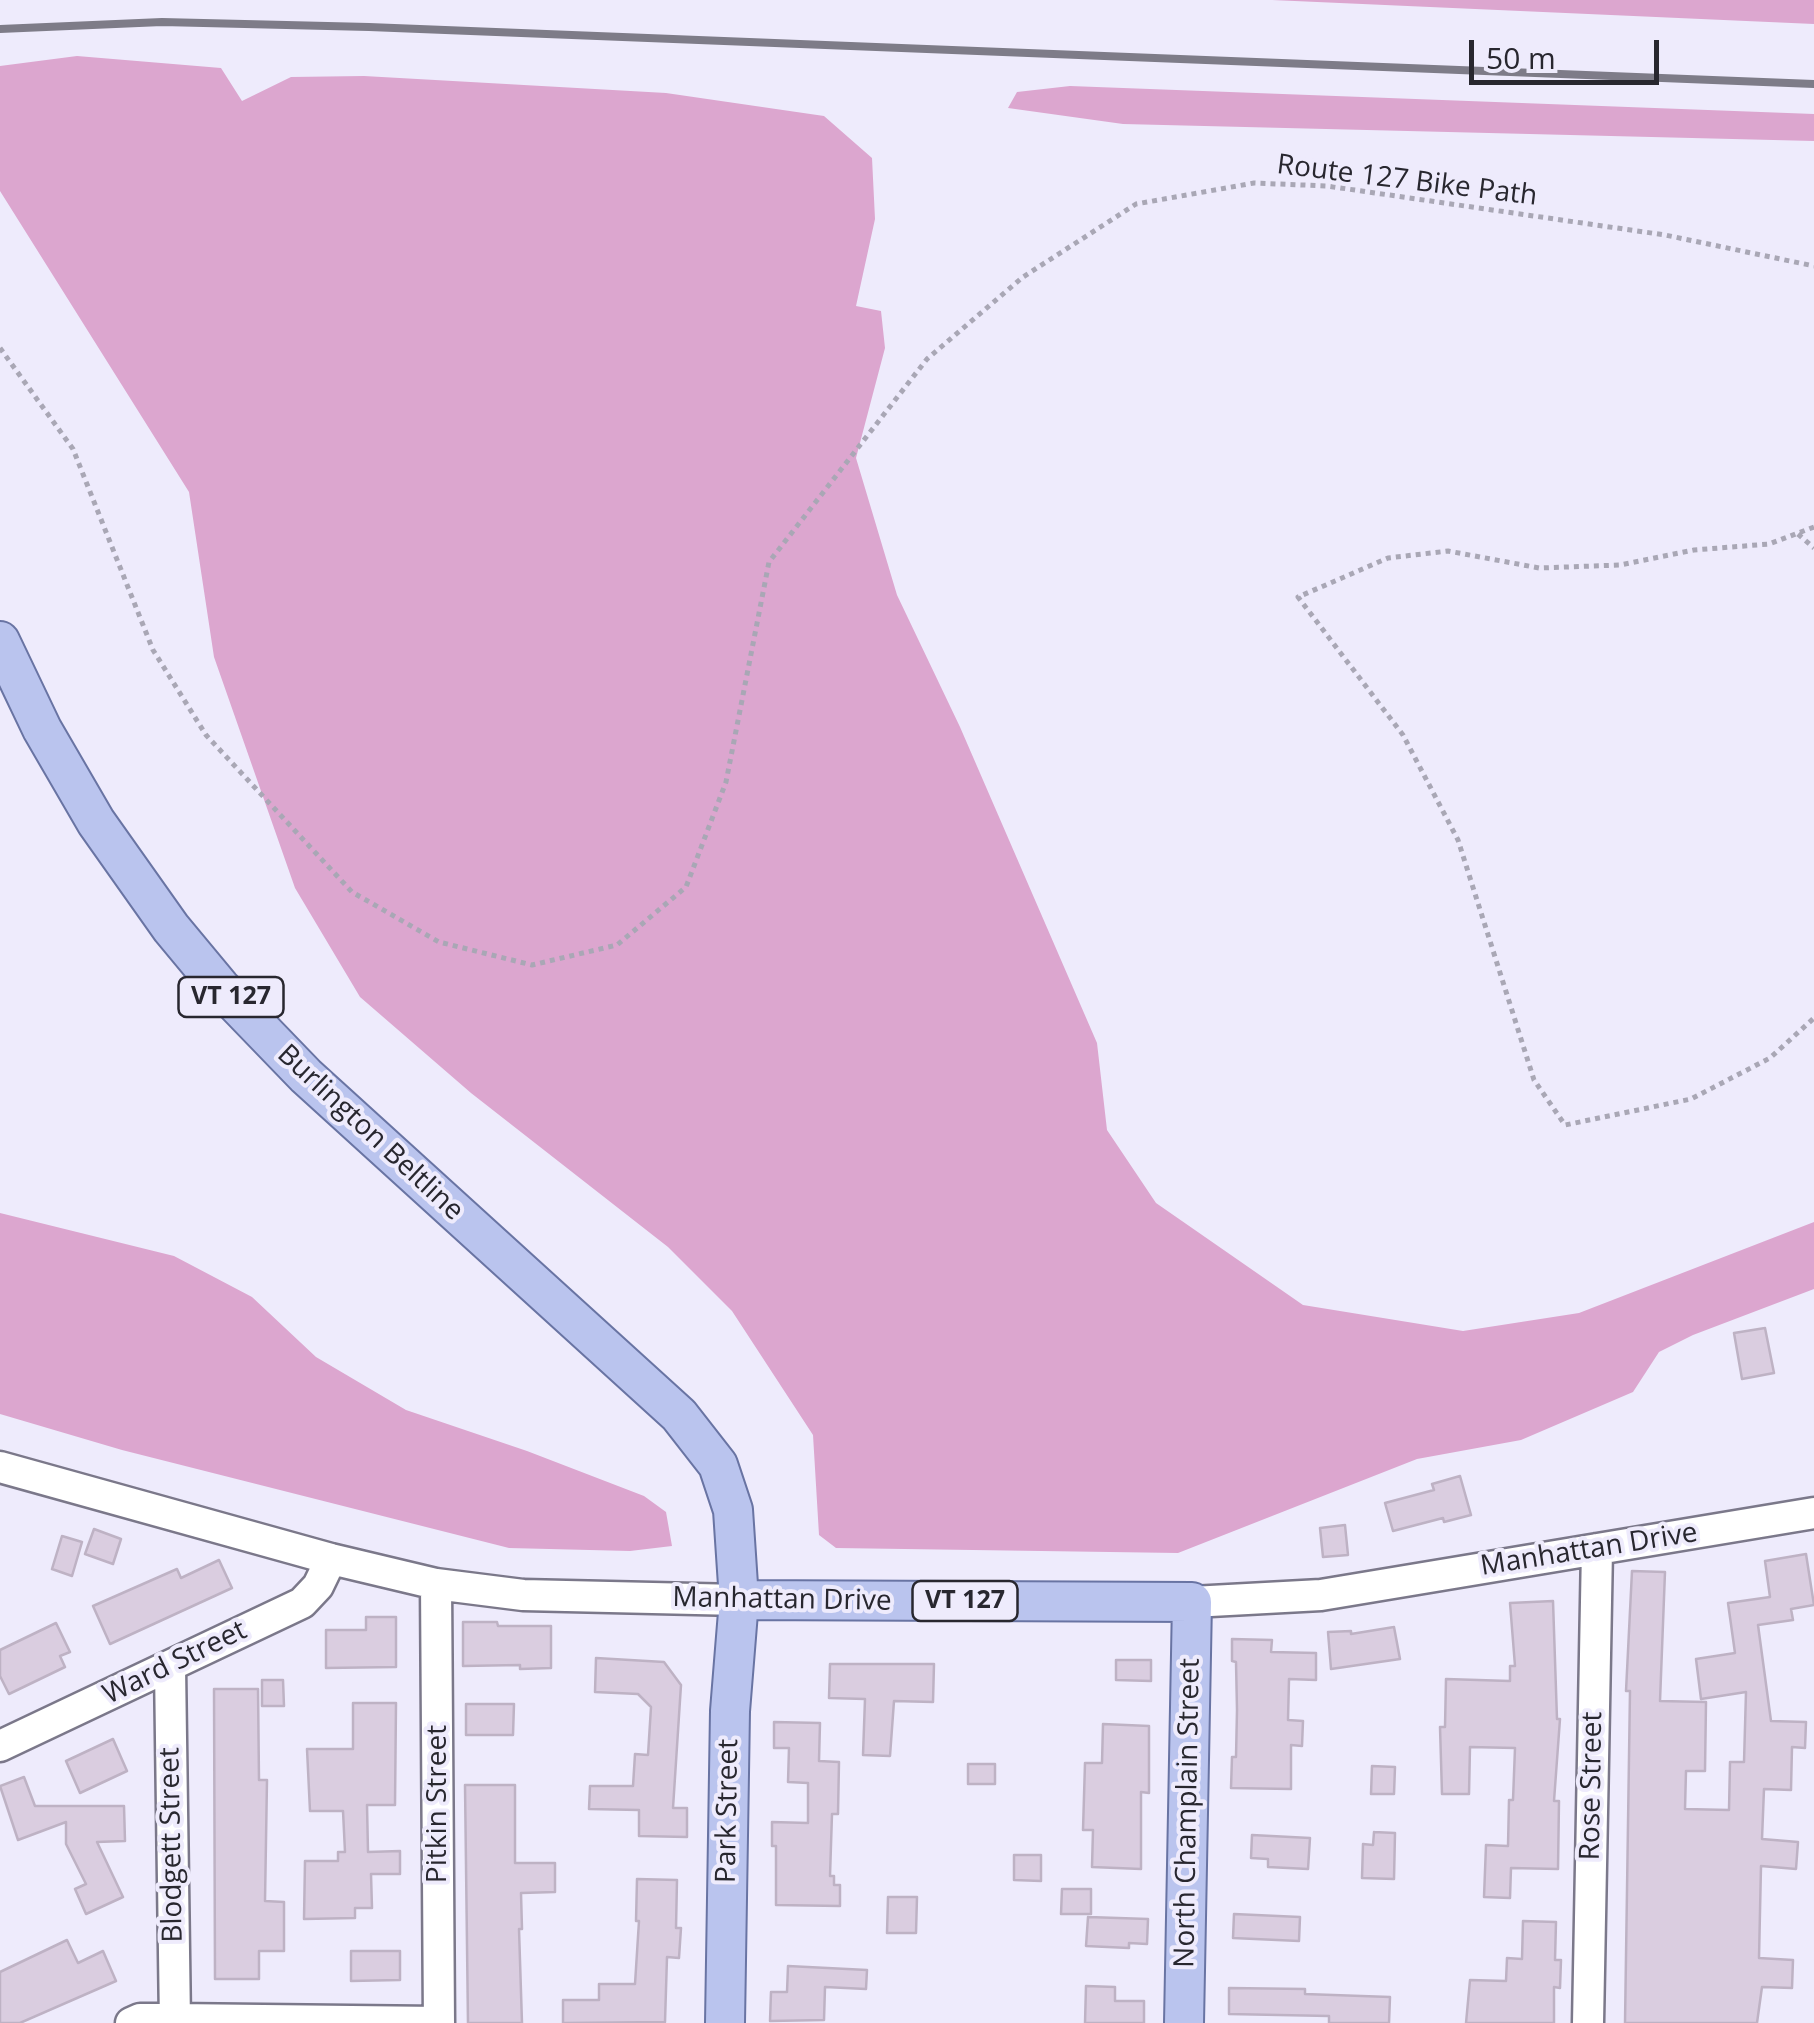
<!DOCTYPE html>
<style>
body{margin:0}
#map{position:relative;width:1814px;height:2023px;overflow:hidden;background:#eeebfc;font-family:"Open Sans",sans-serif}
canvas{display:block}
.scale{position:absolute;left:1469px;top:40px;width:190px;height:45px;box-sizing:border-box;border:5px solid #28272f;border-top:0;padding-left:12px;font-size:30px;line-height:35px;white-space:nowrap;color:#28272f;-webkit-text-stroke:8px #eeebfc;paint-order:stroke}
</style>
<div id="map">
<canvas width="1814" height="2023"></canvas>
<div class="scale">50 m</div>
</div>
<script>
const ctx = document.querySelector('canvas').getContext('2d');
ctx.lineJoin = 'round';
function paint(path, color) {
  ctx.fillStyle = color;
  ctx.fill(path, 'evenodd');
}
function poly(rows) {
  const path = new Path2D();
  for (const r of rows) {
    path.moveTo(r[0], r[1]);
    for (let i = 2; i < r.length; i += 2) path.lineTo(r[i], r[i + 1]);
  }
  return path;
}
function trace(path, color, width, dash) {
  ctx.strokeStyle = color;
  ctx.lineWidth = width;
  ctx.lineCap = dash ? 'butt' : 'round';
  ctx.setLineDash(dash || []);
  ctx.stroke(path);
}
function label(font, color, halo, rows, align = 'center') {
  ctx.font = font + ' "Open Sans",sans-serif';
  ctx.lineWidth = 8;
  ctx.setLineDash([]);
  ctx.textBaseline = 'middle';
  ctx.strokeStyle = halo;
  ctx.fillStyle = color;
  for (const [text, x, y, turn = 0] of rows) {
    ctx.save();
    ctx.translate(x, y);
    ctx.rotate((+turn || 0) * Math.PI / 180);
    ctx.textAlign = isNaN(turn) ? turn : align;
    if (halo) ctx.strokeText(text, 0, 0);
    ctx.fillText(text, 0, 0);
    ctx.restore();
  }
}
paint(poly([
 [1272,0,1814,0,1814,24],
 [77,56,221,68,242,101,291,77,364,76,666,93,824,116,872,158,875,219,856,306,881,311,885,348,856,458,897,595,960,727,1097,1043,1107,1130,1156,1203,1303,1305,1463,1331,1579,1313,1814,1222,1814,1289,1693,1335,1659,1352,1633,1392,1521,1440,1417,1459,1178,1553,836,1548,819,1535,813,1435,732,1311,668,1247,471,1093,360,997,295,888,214,657,189,492,0,191,0,66],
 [1070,86,1814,114,1814,141,1123,124,1008,108,1017,92],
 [0,1213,174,1256,252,1297,316,1357,406,1410,527,1451,644,1496,666,1512,672,1546,630,1551,509,1548,122,1450,0,1414]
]), '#dca6cf');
const building = poly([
 [1765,1328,1774,1373,1742,1379,1734,1333,1765,1328],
 [1460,1476,1471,1515,1444,1522,1443,1518,1393,1531,1385,1503,1434,1490,1432,1484,1460,1476],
 [1345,1525,1348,1555,1323,1557,1320,1528,1345,1525],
 [94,1529,121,1539,113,1564,85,1554,94,1529],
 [62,1536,82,1542,72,1576,52,1569,62,1536],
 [1806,1554,1814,1605,1791,1609,1793,1620,1758,1625,1771,1721,1806,1722,1805,1748,1792,1747,1791,1790,1764,1789,1762,1839,1798,1842,1796,1869,1761,1866,1759,1958,1793,1960,1792,1988,1762,1987,1757,2023,1625,2023,1630,1691,1626,1691,1632,1571,1665,1572,1660,1701,1706,1702,1705,1771,1686,1771,1685,1809,1729,1810,1730,1762,1744,1762,1746,1692,1701,1699,1696,1659,1735,1653,1728,1603,1770,1597,1765,1561,1806,1554],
 [219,1560,232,1588,110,1644,93,1606,177,1569,181,1578,219,1560],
 [1553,1601,1557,1719,1560,1719,1554,1801,1559,1801,1558,1869,1511,1868,1510,1898,1484,1897,1486,1845,1508,1846,1509,1800,1513,1800,1515,1748,1470,1747,1469,1794,1442,1794,1440,1727,1445,1727,1446,1679,1510,1681,1510,1666,1515,1666,1510,1603,1553,1601],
 [366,1617,396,1617,396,1667,326,1668,326,1630,366,1630,366,1617],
 [463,1622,497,1622,498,1626,551,1626,551,1668,520,1669,520,1665,463,1666,463,1622],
 [56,1623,70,1652,60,1656,65,1667,9,1694,0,1676,0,1650,56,1623],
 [1394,1627,1400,1659,1331,1669,1328,1632,1351,1631,1351,1634,1394,1627],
 [1232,1639,1272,1640,1271,1652,1316,1653,1316,1680,1289,1679,1288,1720,1303,1721,1302,1746,1291,1745,1291,1789,1231,1788,1232,1757,1236,1757,1237,1710,1236,1662,1232,1661,1232,1639],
 [596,1658,664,1662,681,1685,673,1808,687,1808,687,1837,639,1836,639,1810,589,1809,590,1786,633,1786,635,1754,648,1755,651,1707,638,1694,595,1692,596,1658],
 [1116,1660,1151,1660,1151,1681,1116,1680,1116,1660],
 [830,1664,934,1664,933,1702,894,1701,890,1756,863,1755,865,1699,829,1698,830,1664],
 [262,1680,283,1680,284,1706,262,1706,262,1680],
 [214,1689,258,1689,259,1780,267,1780,265,1901,284,1902,284,1951,259,1951,259,1979,215,1979,214,1689],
 [353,1703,396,1703,395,1805,367,1805,368,1852,400,1851,400,1874,371,1874,372,1908,355,1908,355,1918,304,1919,305,1861,338,1861,338,1852,345,1852,343,1811,310,1811,307,1749,353,1749,353,1703],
 [466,1704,514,1704,513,1735,466,1735,466,1704],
 [774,1722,820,1723,819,1761,839,1762,838,1814,832,1814,830,1876,834,1876,834,1885,840,1885,840,1906,776,1905,776,1846,772,1846,772,1822,808,1823,808,1783,788,1782,789,1748,774,1748,774,1722],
 [1103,1724,1149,1726,1149,1793,1141,1792,1141,1869,1092,1867,1093,1830,1083,1830,1085,1763,1102,1763,1103,1724],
 [113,1739,127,1771,80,1793,66,1761,113,1739],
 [968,1764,995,1764,995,1784,968,1784,968,1764],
 [1372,1766,1395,1767,1394,1794,1371,1794,1372,1766],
 [24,1777,35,1806,124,1806,125,1841,97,1842,123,1897,86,1914,75,1889,86,1884,66,1844,66,1822,18,1840,0,1786,24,1777],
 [465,1785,515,1785,515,1863,555,1863,555,1892,521,1893,522,1929,519,1929,522,2023,468,2023,465,1785],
 [1374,1832,1395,1833,1394,1879,1362,1878,1363,1844,1373,1845,1374,1832],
 [1252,1835,1310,1838,1308,1869,1268,1867,1268,1859,1251,1858,1252,1835],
 [1014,1855,1041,1855,1041,1881,1014,1880,1014,1855],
 [637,1879,677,1880,676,1928,681,1928,679,1958,667,1957,665,2022,563,2023,563,2000,599,2000,599,1984,635,1984,639,1921,636,1921,637,1879],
 [1062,1889,1091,1889,1091,1914,1061,1914,1062,1889],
 [888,1897,917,1897,916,1933,887,1933,888,1897],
 [1234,1914,1300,1917,1299,1941,1233,1938,1234,1914],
 [1088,1917,1148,1919,1147,1944,1129,1943,1129,1948,1086,1946,1088,1917],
 [1523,1921,1556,1922,1555,1960,1561,1960,1560,1988,1554,1987,1554,2023,1466,2023,1470,1980,1506,1981,1507,1958,1522,1959,1523,1921],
 [67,1940,78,1963,103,1951,116,1981,20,2023,0,2023,0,1972,67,1940],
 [351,1951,400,1951,400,1980,351,1981,351,1951],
 [788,1966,867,1970,866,1989,825,1987,824,2020,770,2021,771,1992,787,1992,788,1966],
 [1086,1986,1115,1987,1115,2001,1144,2001,1144,2023,1085,2023,1086,1986],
 [1229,1988,1305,1989,1305,1994,1390,1997,1389,2023,1329,2023,1329,2016,1229,2014,1229,1988]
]);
paint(building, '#dacde0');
trace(building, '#beb2c4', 2.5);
const minor = poly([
 [0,1467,331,1559,436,1584,523,1595,739,1600],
 [436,1584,439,2023],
 [1192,1602,1321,1595,1814,1513],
 [170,1667,175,2023],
 [0,1746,302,1603,318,1586,331,1559],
 [131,2023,140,2019,175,2019,439,2022],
 [1588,2023,1597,1549]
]);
const major = poly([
 [0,641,42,729,96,822,171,928,220,987,306,1076,679,1415,718,1465,733,1510,739,1600,730,1711,725,2023],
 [739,1600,1192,1602,1184,2023]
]);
trace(minor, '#7b788a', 35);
trace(major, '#6974a3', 42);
trace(poly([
 [0,348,73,449,153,650,206,735,352,892,439,942,532,965,617,945,686,887,726,782,769,562,927,359,1023,277,1136,204,1254,183,1327,186,1665,235,1814,266],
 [1814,527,1769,544,1694,550,1620,565,1539,568,1448,551,1388,558,1298,597,1403,735,1458,840,1534,1080,1565,1125,1691,1099,1770,1058,1814,1018],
 [1798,534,1814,548]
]), '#a9a7b5', 5, [5, 5]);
trace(minor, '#fff', 30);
trace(major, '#bac4ee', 38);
trace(poly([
 [0,29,162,22,369,27,1814,84]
]), '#7e7c88', 8);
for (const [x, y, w] of [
 [231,997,105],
 [965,1601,105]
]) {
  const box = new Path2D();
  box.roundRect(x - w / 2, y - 20, w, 40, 8);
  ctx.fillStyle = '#eeebfc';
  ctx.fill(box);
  trace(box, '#28272f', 2.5);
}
label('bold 25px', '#28272f', null, [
 ["VT 127",231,997],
 ["VT 127",965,1601]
]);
label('28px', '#28272f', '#eeebfc', [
 ["Route 127 Bike Path",1407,181,7],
 ["Burlington Beltline",370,1133,43],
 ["Manhattan Drive",1589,1550,-9],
 ["Manhattan Drive",782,1600,1],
 ["Ward Street",175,1663,-26],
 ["Rose Street",1592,1786,-89],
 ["Pitkin Street",438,1804,-90],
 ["Park Street",728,1811,-89],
 ["North Champlain Street",1188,1813,-89],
 ["Blodgett Street",172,1845,-91]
]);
</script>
